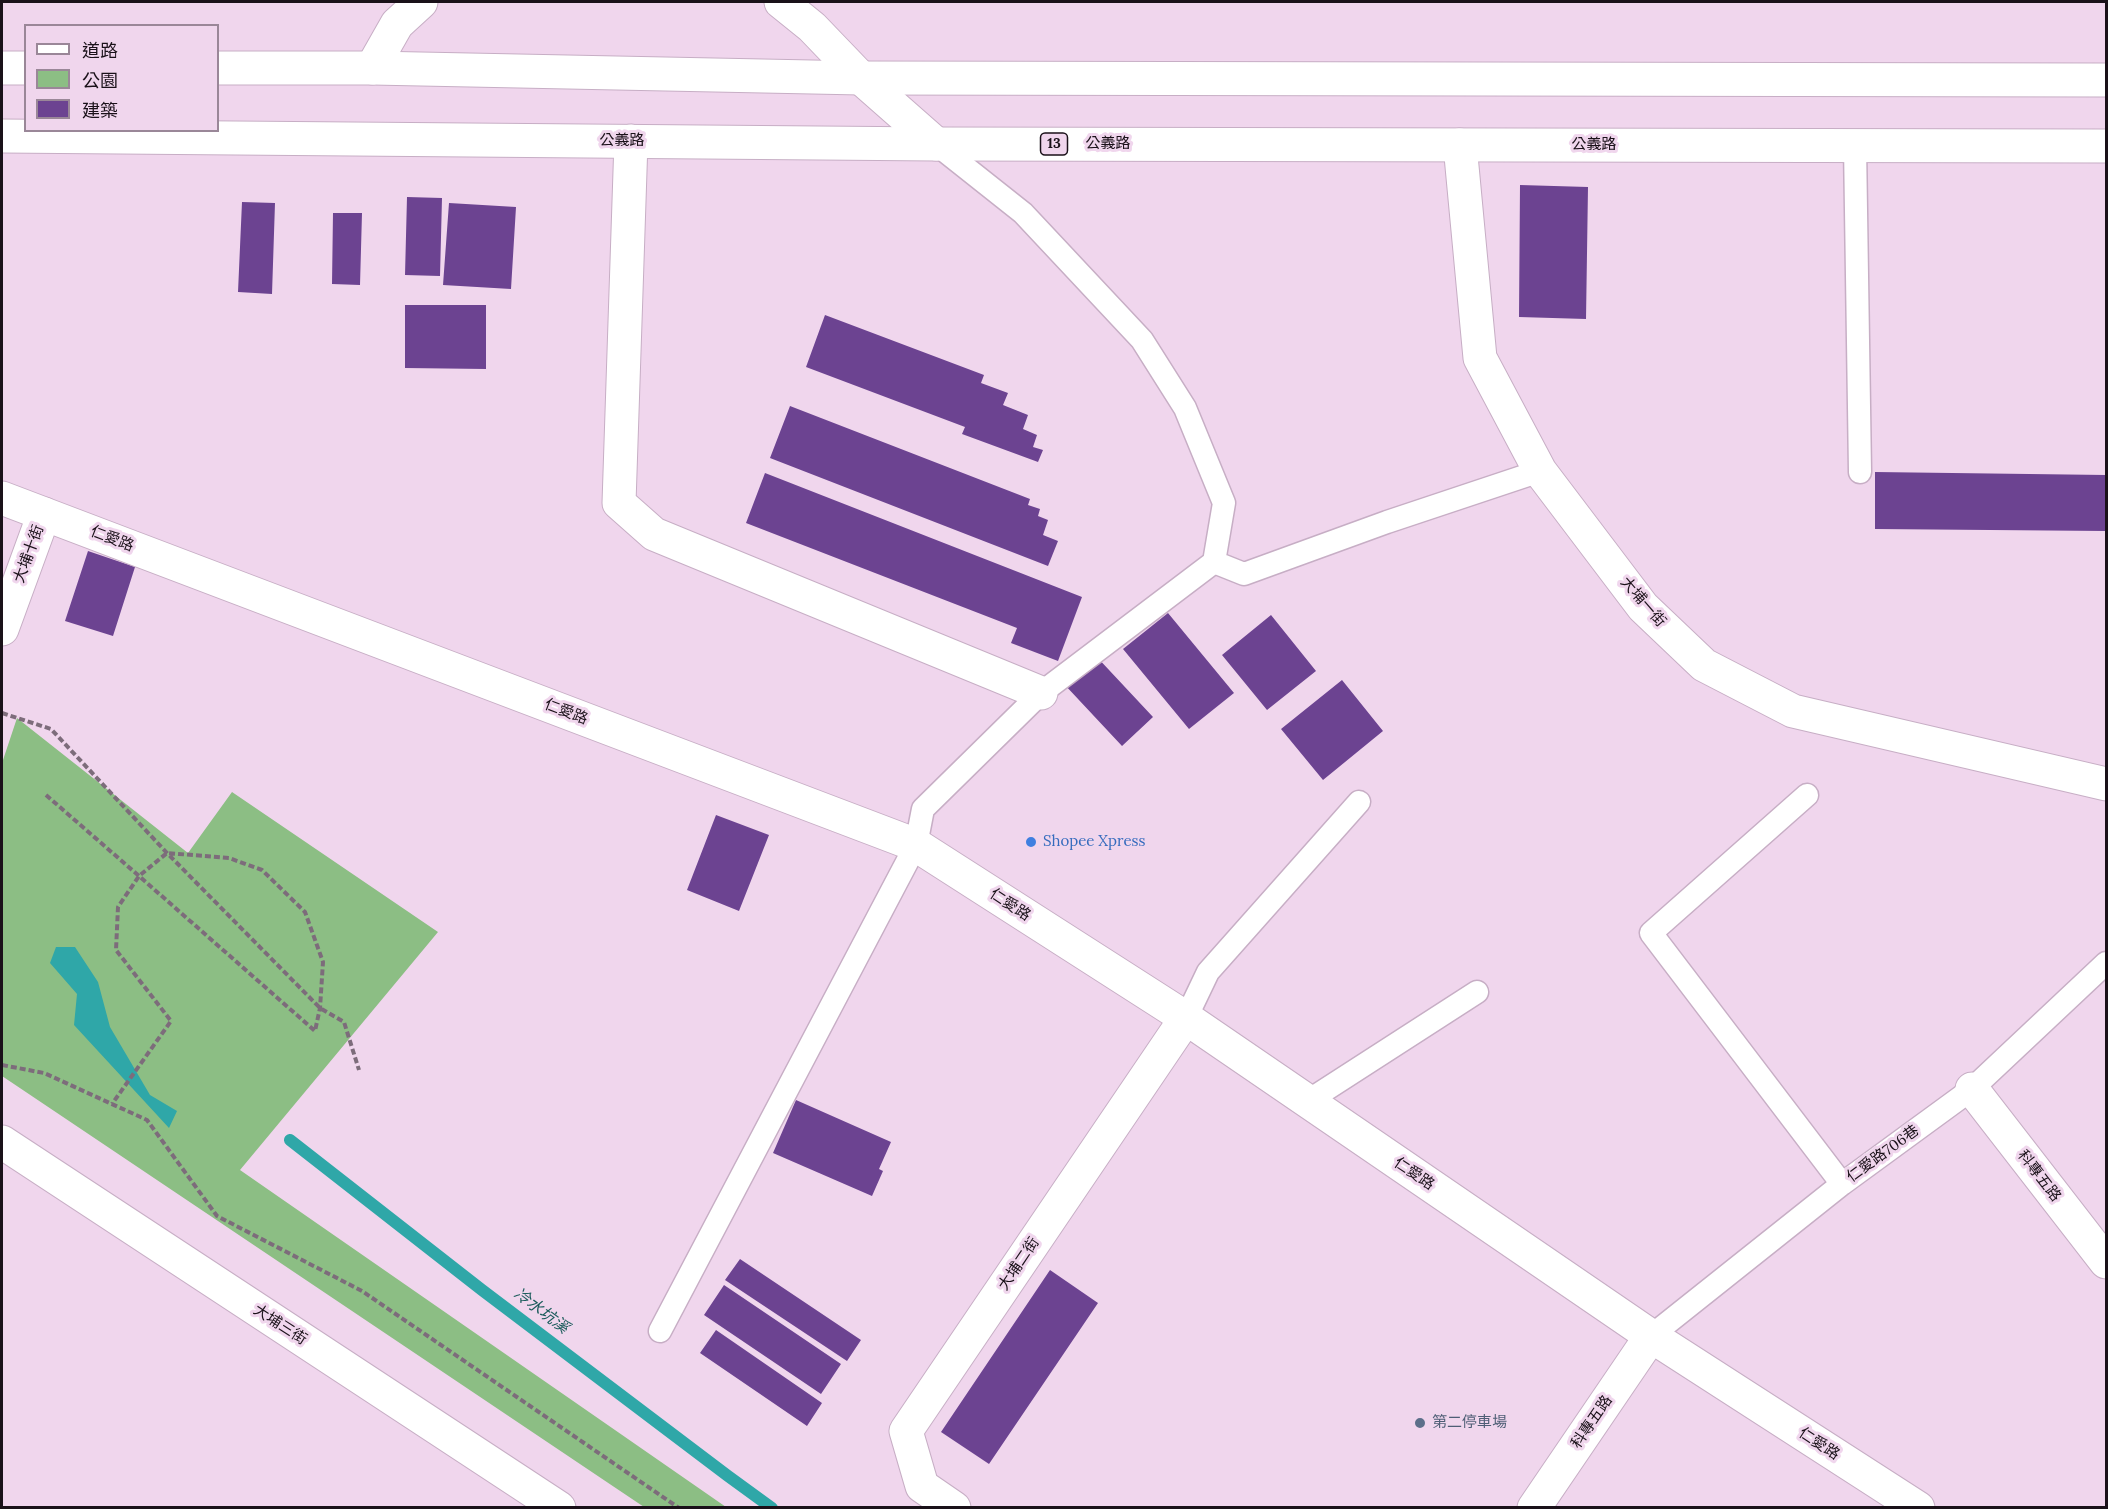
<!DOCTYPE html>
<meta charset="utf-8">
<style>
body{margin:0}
#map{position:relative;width:2108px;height:1509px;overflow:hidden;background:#f0d6ed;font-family:Lora,"Noto Sans TC",serif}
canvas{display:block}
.frame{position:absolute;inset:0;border:3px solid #1a1119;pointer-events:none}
.legend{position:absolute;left:24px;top:24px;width:195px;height:108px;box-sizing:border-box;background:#f0d6ed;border:2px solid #9a8798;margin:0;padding:8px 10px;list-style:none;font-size:18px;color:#1a1119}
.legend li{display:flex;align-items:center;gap:12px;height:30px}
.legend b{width:30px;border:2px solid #9a8798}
</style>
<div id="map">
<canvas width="2108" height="1509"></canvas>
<div class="frame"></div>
<ul class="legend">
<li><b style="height:8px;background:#fff"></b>道路</li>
<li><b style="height:16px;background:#8cbe84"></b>公園</li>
<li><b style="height:16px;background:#6c4391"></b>建築</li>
</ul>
</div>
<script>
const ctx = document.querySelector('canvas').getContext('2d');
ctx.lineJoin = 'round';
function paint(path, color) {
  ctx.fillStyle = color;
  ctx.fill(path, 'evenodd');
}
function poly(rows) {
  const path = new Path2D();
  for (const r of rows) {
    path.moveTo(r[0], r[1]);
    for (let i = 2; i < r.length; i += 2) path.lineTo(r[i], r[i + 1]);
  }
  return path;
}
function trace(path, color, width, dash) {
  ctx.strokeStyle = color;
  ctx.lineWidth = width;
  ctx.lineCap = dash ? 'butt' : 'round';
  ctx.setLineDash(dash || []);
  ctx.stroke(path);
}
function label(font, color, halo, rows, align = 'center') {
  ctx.font = font + ' Lora,"Noto Sans TC",serif';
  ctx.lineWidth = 6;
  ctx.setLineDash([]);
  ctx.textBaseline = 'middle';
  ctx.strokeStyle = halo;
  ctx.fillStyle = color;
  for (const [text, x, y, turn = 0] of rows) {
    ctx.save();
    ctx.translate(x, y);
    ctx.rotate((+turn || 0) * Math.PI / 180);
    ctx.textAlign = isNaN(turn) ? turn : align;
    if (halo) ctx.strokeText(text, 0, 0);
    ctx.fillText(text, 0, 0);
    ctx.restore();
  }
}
paint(poly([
 [17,718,188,853,232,792,438,932,240,1170,726,1507,644,1507,2,1076,2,763]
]), '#8cbe84');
paint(poly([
 [56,947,75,947,98,982,110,1027,150,1095,177,1111,169,1128,74,1025,77,994,50,963]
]), '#2fa7a8');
trace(poly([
 [290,1140,482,1290,728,1476,772,1508]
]), '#2fa7a8', 12);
paint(poly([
 [1520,185,1588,187,1586,319,1519,317],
 [407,197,442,198,440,276,405,275],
 [242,202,275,203,272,294,238,292],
 [449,203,516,207,511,289,443,285],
 [333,213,362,213,360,285,332,284],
 [405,305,486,305,486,369,405,368],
 [825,315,984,375,981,383,1008,393,1003,405,1028,415,1023,429,1037,435,1033,447,1043,450,1038,462,962,434,965,427,806,367],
 [790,406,1030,499,1028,505,1040,509,1038,516,1048,520,1043,535,1058,541,1048,566,770,458],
 [1875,472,2106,475,2106,531,1875,529],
 [765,473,1082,597,1058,661,1011,643,1017,628,746,523],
 [88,551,135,567,113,636,65,621],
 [1168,613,1234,693,1189,729,1123,649],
 [1271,615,1316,671,1267,710,1222,655],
 [1095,655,1153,717,1122,746,1064,684],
 [1342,680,1383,731,1323,780,1281,729],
 [716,815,769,835,739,911,687,890],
 [796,1100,891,1142,879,1169,883,1171,872,1196,773,1153],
 [740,1259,861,1340,847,1361,725,1280],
 [1050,1270,1098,1303,989,1464,941,1432],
 [724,1285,841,1364,821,1394,704,1315],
 [716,1330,822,1403,807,1426,700,1353]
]), '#6c4391');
const service = poly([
 [936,144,1023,213,1142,340,1185,408,1224,503,1214,562],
 [1855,145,1860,472],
 [1807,795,1651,933,1842,1184],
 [1186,1018,1208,972,1359,802],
 [1308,1101,1477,992],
 [660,1331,916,845,923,809,1041,693,1214,562,1244,574,1387,522,1540,471],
 [1651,1336,1842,1184,1972,1089,2106,963]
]);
const minor = poly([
 [781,2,812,27,861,78,936,144],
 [372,68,397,24,421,2],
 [631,141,619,503,654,534,1041,693],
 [1460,145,1480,358,1540,471,1643,607,1704,665,1793,711,2106,784],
 [2,629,44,514],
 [1972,1089,2106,1262],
 [2,1142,559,1508],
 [954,1508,922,1486,906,1431,1186,1018],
 [1534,1508,1651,1336]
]);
const tertiary = poly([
 [2,498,916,845,1186,1018,1651,1336,1918,1508]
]);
const primary = poly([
 [2,68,26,68],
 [218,68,372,68,861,78,2106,80],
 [2,136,936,144,2106,146]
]);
trace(service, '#c7aec5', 25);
trace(minor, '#c7aec5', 35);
trace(tertiary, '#c7aec5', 35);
trace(primary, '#c7aec5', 35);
trace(poly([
 [2,713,51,729,167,853,320,1008,344,1022,359,1070],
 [46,795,139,876,315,1031,320,1008,323,962,305,912,262,870,229,858,167,853,139,876,118,907,116,950,171,1021,112,1104],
 [2,1065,44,1073,147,1120,217,1216,362,1291,679,1508]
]), '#7d6c7b', 4, [6, 3]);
trace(service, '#fff', 22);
trace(minor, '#fff', 33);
trace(tertiary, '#fff', 33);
trace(primary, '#fff', 33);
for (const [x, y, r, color] of [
 [1031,842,6,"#3f7fe0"],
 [1420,1423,6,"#5c6f8a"]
]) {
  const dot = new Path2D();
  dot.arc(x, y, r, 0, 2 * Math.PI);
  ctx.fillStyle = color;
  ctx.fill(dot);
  trace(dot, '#f0d6ed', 2);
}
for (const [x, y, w] of [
 [1054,144,27]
]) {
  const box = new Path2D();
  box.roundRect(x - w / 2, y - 11, w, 22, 4.5);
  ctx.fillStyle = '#f0d6ed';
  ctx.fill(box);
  trace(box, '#1a1119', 1.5);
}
label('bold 14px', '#1a1119', null, [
 ["13",1054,144]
]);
label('15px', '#1a1119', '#f0d6ed', [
 ["公義路",622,141],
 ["公義路",1108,144],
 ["公義路",1594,145],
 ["仁愛路",112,539,21],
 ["大埔十街",29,554,-70],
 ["大埔一街",1643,602,49],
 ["仁愛路",566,712,21],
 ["仁愛路",1010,905,33],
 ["仁愛路706巷",1883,1154,-36],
 ["仁愛路",1414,1174,34],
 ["科專五路",2039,1176,52],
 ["大埔二街",1019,1264,-56],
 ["大埔三街",280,1325,33],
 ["科專五路",1592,1422,-56],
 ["仁愛路",1819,1444,33]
]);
label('15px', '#366cbe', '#f0d6ed', [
 ["Shopee Xpress",1043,842]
], 'left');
label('15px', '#4e5e75', '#f0d6ed', [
 ["第二停車場",1432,1423]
], 'left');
label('italic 16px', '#1c5c5c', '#f0d6ed', [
 ["冷水坑溪",541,1311,37]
]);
</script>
